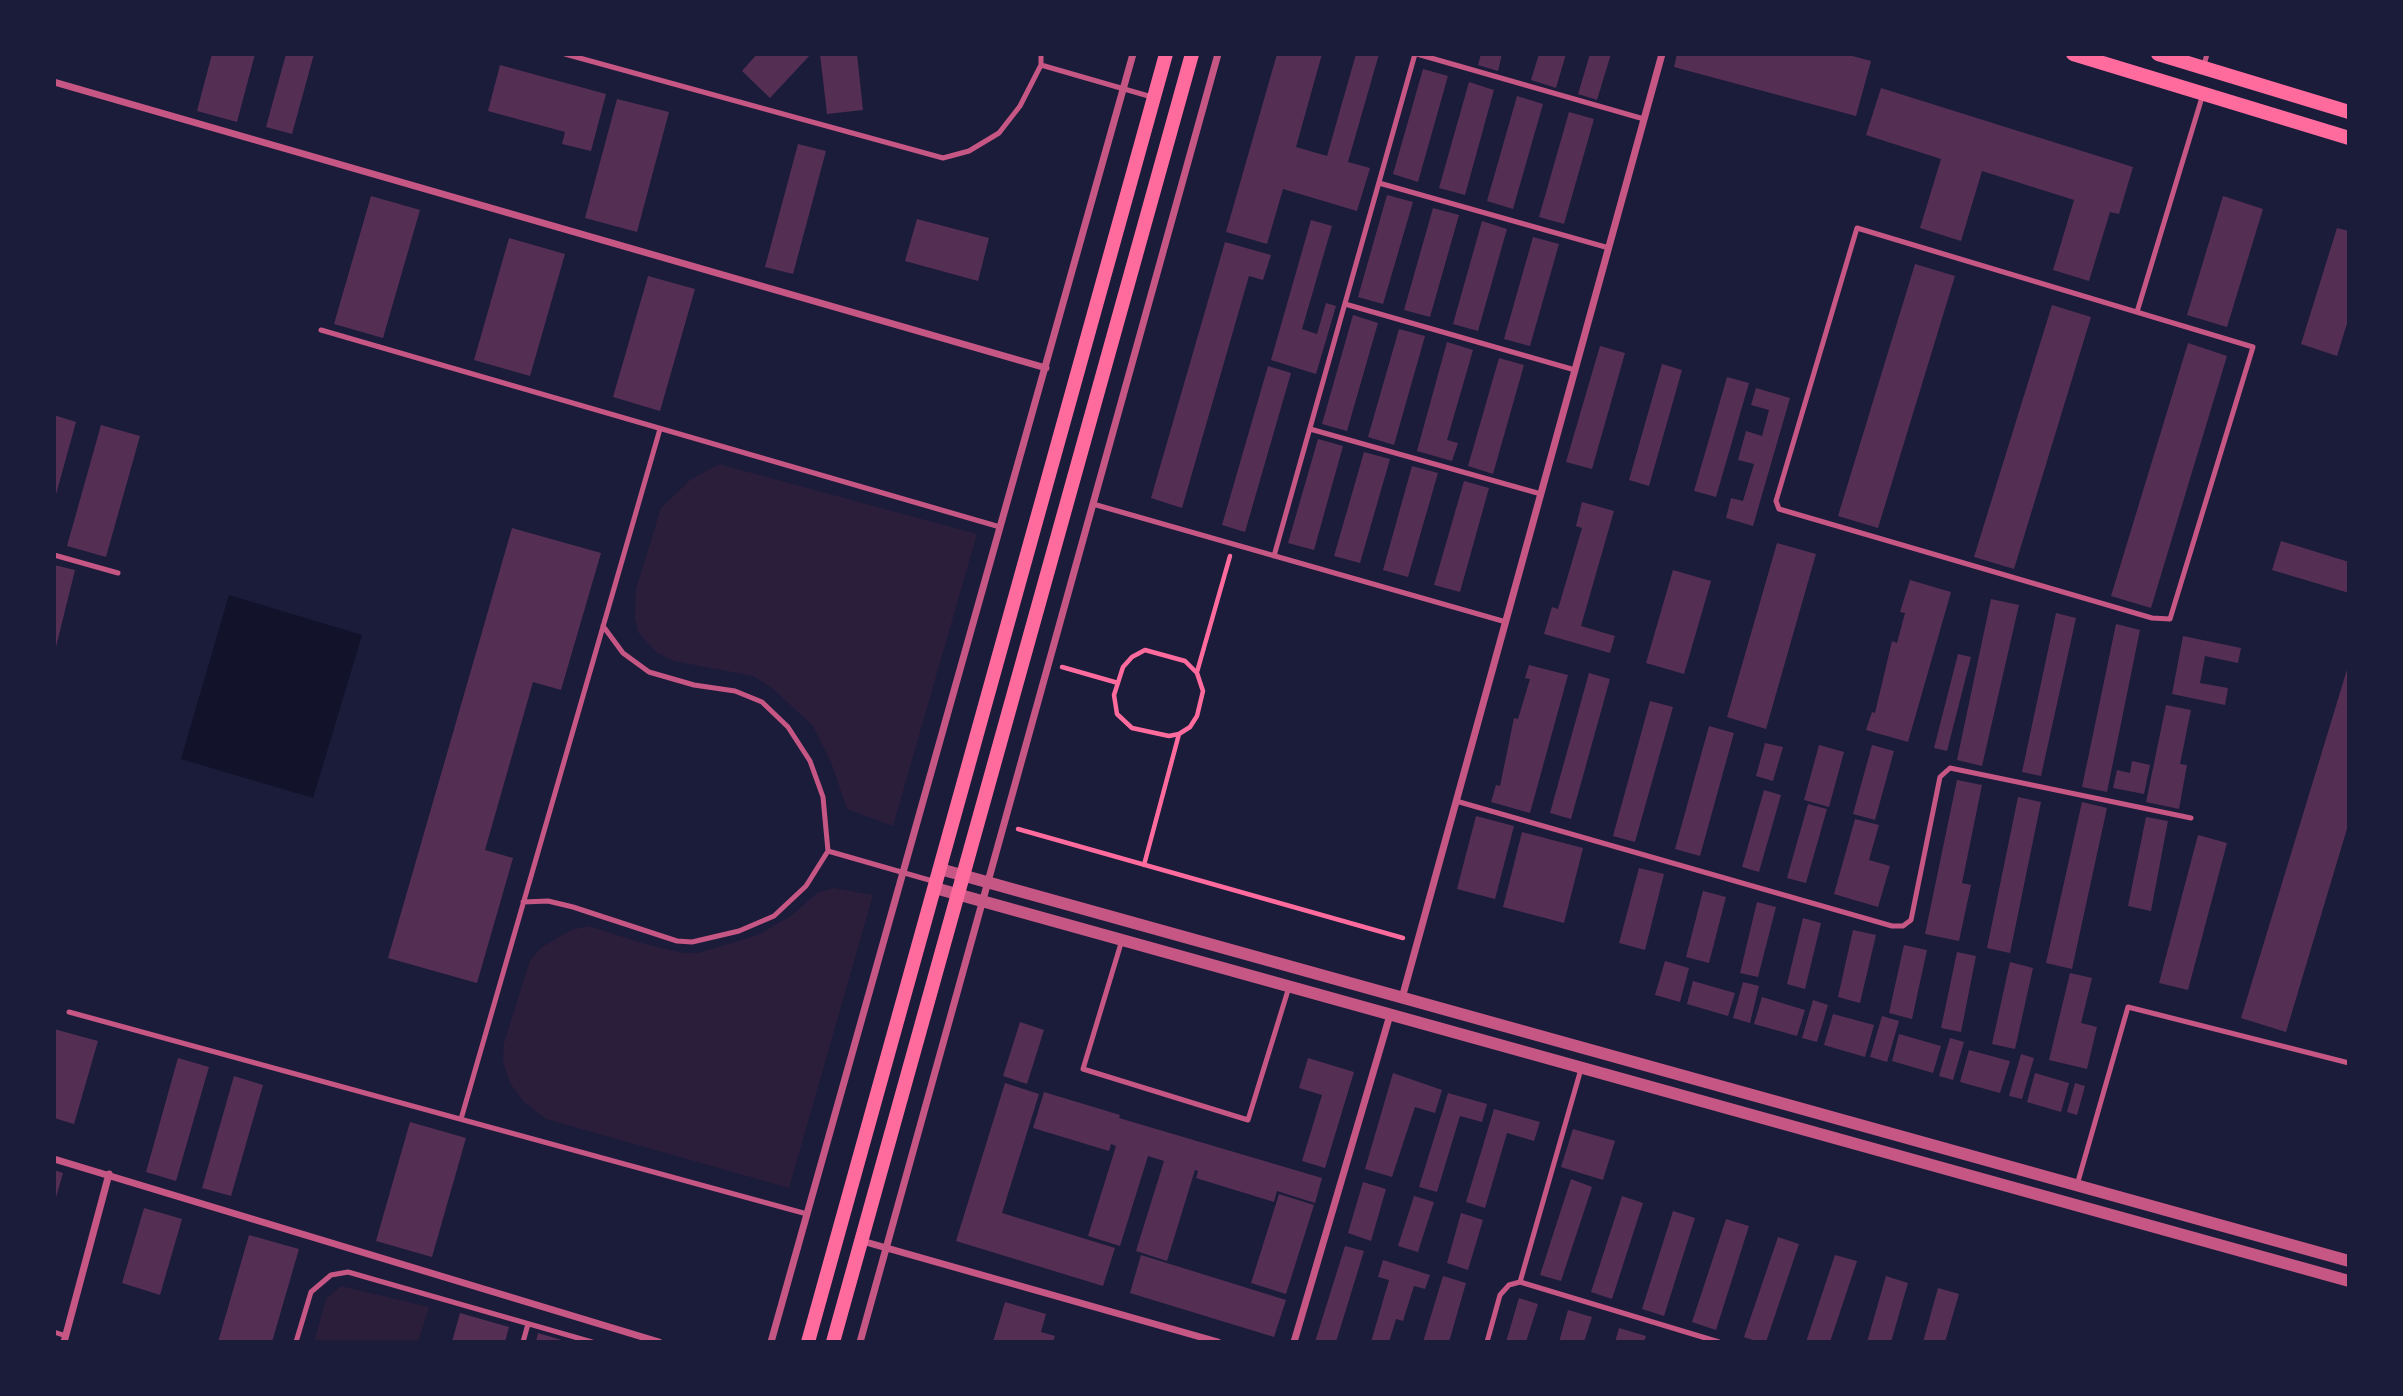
<!DOCTYPE html>
<style>
body{margin:0}
#map{position:relative;width:2403px;height:1396px;overflow:hidden;background:#1b1b3a;font-family:"DejaVu Sans",sans-serif}
canvas{display:block}
.frame{position:absolute;inset:0;border:56px solid #1b1b3a;pointer-events:none}
</style>
<div id="map">
<canvas width="2403" height="1396"></canvas>
<div class="frame"></div>
</div>
<script>
const ctx = document.querySelector('canvas').getContext('2d');
ctx.lineJoin = 'round';
function paint(path, color) {
  ctx.fillStyle = color;
  ctx.fill(path, 'evenodd');
}
function poly(rows) {
  const path = new Path2D();
  for (const r of rows) {
    path.moveTo(r[0], r[1]);
    for (let i = 2; i < r.length; i += 2) path.lineTo(r[i], r[i + 1]);
  }
  return path;
}
function trace(path, color, width, dash) {
  ctx.strokeStyle = color;
  ctx.lineWidth = width;
  ctx.lineCap = dash ? 'butt' : 'round';
  ctx.setLineDash(dash || []);
  ctx.stroke(path);
}
paint(poly([
 [719,464,977,534,893,826,847,809,831,762,813,726,772,688,753,676,674,661,657,653,638,632,635,618,636,589,661,508,690,480],
 [833,888,873,895,789,1188,546,1119,523,1101,510,1083,503,1063,504,1043,530,960,542,947,571,930,589,926,642,943,683,953,698,953,758,935,792,915,817,893],
 [341,1286,429,1307,418,1342,314,1342,326,1299]
]), '#2a1e3b');
paint(poly([
 [229,595,362,635,313,798,181,759]
]), '#12122b');
paint(poly([
 [212,54,255,54,237,122,197,111],
 [286,54,314,54,292,134,266,127],
 [757,54,811,54,770,98,742,71],
 [820,54,857,54,863,110,827,114],
 [1277,54,1322,54,1296,147,1327,156,1356,54,1379,54,1348,162,1370,168,1357,211,1283,189,1267,244,1226,232],
 [1481,54,1502,54,1498,71,1478,65],
 [1539,54,1566,54,1556,88,1531,80],
 [1590,54,1611,54,1597,100,1578,94],
 [1677,54,1845,54,1871,61,1856,116,1674,67],
 [500,65,606,94,591,151,562,144,565,132,488,111],
 [1423,69,1448,76,1418,182,1393,174],
 [1469,82,1494,90,1465,195,1439,188],
 [1881,88,2133,167,2119,214,2110,212,2089,281,2053,270,2074,200,1982,171,1961,241,1920,228,1941,159,1866,135],
 [1517,96,1543,104,1513,209,1487,201],
 [617,99,669,112,637,232,585,218],
 [1569,112,1594,119,1564,224,1539,217],
 [798,144,826,151,793,274,765,267],
 [1387,195,1413,202,1383,304,1358,297],
 [371,196,420,210,383,338,334,324],
 [2223,196,2263,209,2227,327,2187,315],
 [1433,208,1459,215,1430,317,1404,310],
 [917,219,989,238,978,281,905,261],
 [1311,220,1332,226,1302,329,1317,334,1326,303,1336,306,1316,374,1271,360],
 [1482,221,1507,229,1478,331,1453,324],
 [2337,228,2349,231,2349,317,2337,356,2301,344],
 [1533,237,1559,244,1530,346,1504,339],
 [509,238,565,254,530,376,474,360],
 [1225,242,1271,255,1263,280,1249,276,1182,508,1151,498],
 [1915,264,1955,276,1878,528,1838,516],
 [648,276,695,289,660,411,613,397],
 [2052,305,2091,317,2014,569,1974,557],
 [1353,315,1378,323,1347,431,1322,424],
 [1399,329,1425,336,1394,445,1368,437],
 [1447,342,1473,350,1447,440,1458,443,1452,461,1417,451],
 [2188,343,2227,356,2151,608,2111,596],
 [1600,346,1625,353,1592,469,1566,462],
 [1499,358,1524,365,1493,474,1468,466],
 [1662,364,1682,370,1649,486,1629,480],
 [1268,366,1291,373,1245,532,1222,525],
 [1727,377,1749,383,1716,497,1694,491],
 [1756,388,1790,398,1753,526,1726,518,1731,498,1743,501,1754,464,1738,460,1746,431,1762,436,1769,410,1751,405],
 [54,415,76,422,55,498,54,497],
 [101,425,140,436,106,557,67,546],
 [1318,439,1343,446,1314,550,1288,543],
 [1364,452,1390,459,1360,563,1334,556],
 [1412,466,1438,473,1408,577,1383,570],
 [1464,481,1489,488,1460,592,1434,585],
 [1582,502,1614,511,1581,626,1615,636,1610,653,1544,634,1552,607,1558,609,1582,528,1576,526],
 [512,528,601,553,561,690,533,682,485,850,513,858,477,983,388,958],
 [2281,541,2349,562,2349,593,2272,570],
 [1777,543,1816,554,1766,729,1727,717],
 [54,565,75,570,55,651,54,651],
 [1673,570,1711,581,1684,674,1646,663],
 [1910,580,1951,592,1908,742,1866,730,1872,712,1875,713,1892,641,1897,643,1905,613,1900,612],
 [1991,599,2019,605,1982,766,1957,760],
 [2056,613,2076,618,2041,776,2022,772],
 [2116,624,2140,630,2107,792,2082,787],
 [2183,636,2241,648,2238,663,2205,656,2200,683,2228,688,2225,705,2172,694],
 [1958,654,1971,657,1947,751,1934,748],
 [2349,663,2349,822,2286,1032,2241,1018],
 [1529,665,1568,675,1530,813,1491,802,1496,785,1500,786,1514,718,1518,719,1530,679,1525,678],
 [1589,673,1610,679,1571,819,1550,813],
 [1650,701,1673,707,1635,842,1613,836],
 [2166,705,2191,710,2180,764,2187,765,2179,809,2146,802],
 [1709,726,1734,733,1700,856,1675,849],
 [1765,743,1783,747,1773,781,1756,776],
 [1819,745,1844,752,1829,807,1804,800],
 [1872,745,1894,751,1875,820,1853,814],
 [2132,761,2150,765,2144,794,2113,788,2117,770,2130,773],
 [1957,780,1982,785,1962,883,1971,885,1959,941,1925,934],
 [1764,790,1781,795,1759,872,1742,867],
 [2018,797,2041,802,2010,953,1987,948],
 [2082,802,2107,808,2072,969,2046,963],
 [1808,804,1827,809,1806,883,1787,878],
 [1476,816,1514,826,1495,899,1457,889],
 [2146,817,2168,821,2151,911,2128,906],
 [1855,819,1879,825,1869,860,1890,866,1878,907,1834,894],
 [1522,832,1583,848,1564,923,1503,907],
 [2198,835,2227,843,2188,990,2159,983],
 [1639,868,1664,874,1645,950,1619,943],
 [1703,891,1726,897,1709,963,1686,957],
 [1757,902,1776,907,1758,977,1740,973],
 [1803,918,1821,923,1805,989,1787,984],
 [1853,930,1876,935,1860,1003,1838,997],
 [1904,945,1927,950,1912,1019,1889,1013],
 [1957,952,1976,956,1961,1032,1941,1028],
 [1665,961,1689,968,1680,1002,1655,995],
 [2010,962,2033,968,2015,1049,1992,1044],
 [2070,973,2092,978,2081,1023,2097,1027,2087,1069,2049,1060],
 [1693,981,1735,993,1728,1016,1687,1004],
 [1743,982,1759,986,1750,1023,1733,1018],
 [1762,997,1805,1010,1797,1036,1754,1024],
 [1813,1000,1828,1005,1817,1042,1802,1038],
 [1833,1014,1874,1025,1865,1057,1824,1045],
 [1882,1016,1899,1021,1887,1062,1870,1057],
 [1020,1022,1044,1030,1027,1084,1003,1076],
 [54,1029,98,1041,74,1124,54,1118],
 [1899,1034,1941,1046,1933,1073,1892,1061],
 [1950,1038,1964,1042,1953,1080,1939,1076],
 [1969,1050,2010,1061,2000,1093,1960,1082],
 [2021,1054,2034,1058,2022,1099,2009,1096],
 [178,1058,209,1067,176,1181,146,1172],
 [1308,1058,1354,1072,1325,1168,1302,1161,1322,1095,1299,1088],
 [1393,1073,1442,1090,1435,1113,1415,1107,1392,1177,1365,1169],
 [2035,1073,2069,1083,2061,1112,2027,1102],
 [234,1076,263,1085,231,1196,202,1188],
 [1005,1083,1039,1094,1002,1213,1115,1248,1103,1286,956,1241],
 [2075,1083,2085,1086,2077,1115,2067,1112],
 [1044,1092,1120,1115,1119,1118,1322,1178,1315,1203,1277,1191,1274,1202,1196,1178,1198,1171,1195,1170,1167,1261,1136,1251,1164,1161,1148,1156,1120,1246,1088,1236,1116,1146,1111,1144,1109,1151,1033,1128],
 [1448,1093,1487,1104,1482,1122,1460,1116,1437,1192,1419,1187],
 [1494,1109,1540,1122,1534,1141,1507,1133,1485,1208,1466,1202],
 [410,1122,466,1138,432,1257,376,1241],
 [1573,1129,1615,1141,1603,1180,1561,1167],
 [54,1170,63,1173,55,1201,54,1201],
 [1571,1179,1592,1187,1561,1281,1540,1275],
 [1363,1182,1386,1189,1371,1241,1348,1233],
 [1279,1194,1314,1205,1286,1294,1251,1283],
 [1414,1196,1434,1202,1418,1252,1398,1246],
 [1622,1196,1643,1203,1612,1299,1591,1292],
 [144,1208,182,1219,160,1295,122,1283],
 [1673,1211,1695,1218,1664,1316,1642,1309],
 [1461,1213,1483,1220,1468,1270,1447,1263],
 [1726,1219,1749,1226,1716,1330,1692,1322],
 [249,1235,299,1249,272,1342,218,1342],
 [1778,1237,1799,1244,1766,1342,1758,1342,1744,1337],
 [1345,1246,1364,1251,1336,1342,1315,1342],
 [1141,1255,1286,1300,1274,1337,1130,1293],
 [1835,1255,1857,1261,1830,1342,1806,1342],
 [1383,1260,1430,1275,1425,1289,1414,1286,1403,1321,1396,1319,1389,1342,1371,1342,1389,1280,1378,1277],
 [1443,1276,1466,1283,1449,1342,1423,1342],
 [1886,1276,1908,1283,1891,1342,1867,1342],
 [1938,1288,1959,1294,1945,1342,1923,1342],
 [1519,1298,1538,1304,1526,1342,1506,1342],
 [1005,1302,1046,1314,1041,1332,1055,1336,1053,1342,993,1342],
 [1568,1310,1592,1317,1584,1342,1559,1342],
 [460,1313,509,1327,505,1342,452,1342],
 [1619,1328,1646,1336,1644,1342,1615,1342],
 [538,1333,565,1341,565,1342,536,1342]
]), '#542f53');
trace(poly([
 [1145,650,1185,661,1197,673,1203,691,1197,716,1190,727,1179,734,1169,736,1132,728,1117,714,1114,695,1123,667,1132,657,1145,650],
 [1062,667,1118,683],
 [1197,672,1230,556],
 [1018,829,1403,938],
 [1144,865,1179,734]
]), '#ff6b9d', 4.5);
trace(poly([
 [565,54,943,158,969,151,999,133,1020,106,1041,65,1041,54],
 [1417,54,1644,119],
 [1041,65,1152,97],
 [2204,65,2207,54],
 [1379,183,1609,248],
 [1857,228,2253,347,2170,619,2152,618,1779,509,1776,501,1857,228],
 [1345,304,1575,370],
 [2137,312,2203,94],
 [321,330,1000,527],
 [1310,429,1541,494],
 [1093,504,1506,622],
 [54,555,118,573],
 [1274,556,1415,54],
 [1456,801,1892,926,1903,926,1911,920,1940,777,1950,768,2191,818],
 [828,851,936,882],
 [523,902,548,901,573,907,677,941,692,942,739,931,774,916,806,886,828,851,823,797,810,761,788,727,762,702,735,691,694,685,649,672,623,653,603,626],
 [1122,940,1083,1069,1248,1120,1289,987],
 [69,1012,807,1214],
 [461,1119,660,429],
 [2077,1185,2128,1007,2349,1063],
 [1520,1282,1581,1069],
 [54,1332,66,1336],
 [296,1342,311,1292,331,1275,348,1272,592,1342],
 [523,1342,528,1324],
 [1487,1342,1500,1295,1509,1285,1520,1282,1719,1342]
]), '#c65784', 5);
trace(poly([
 [54,82,1046,368],
 [1402,998,1662,54],
 [54,1159,659,1342],
 [862,1241,1218,1342],
 [64,1342,109,1174],
 [771,1342,1133,54],
 [860,1342,1218,54],
 [1294,1342,1390,1015]
]), '#c65784', 7);
trace(poly([
 [940,869,2349,1261],
 [935,888,2349,1281]
]), '#c65784', 12);
trace(poly([
 [2073,54,2349,138],
 [2158,54,2349,112],
 [808,1342,1166,54],
 [833,1342,1192,54]
]), '#ff6b9d', 14);
</script>
